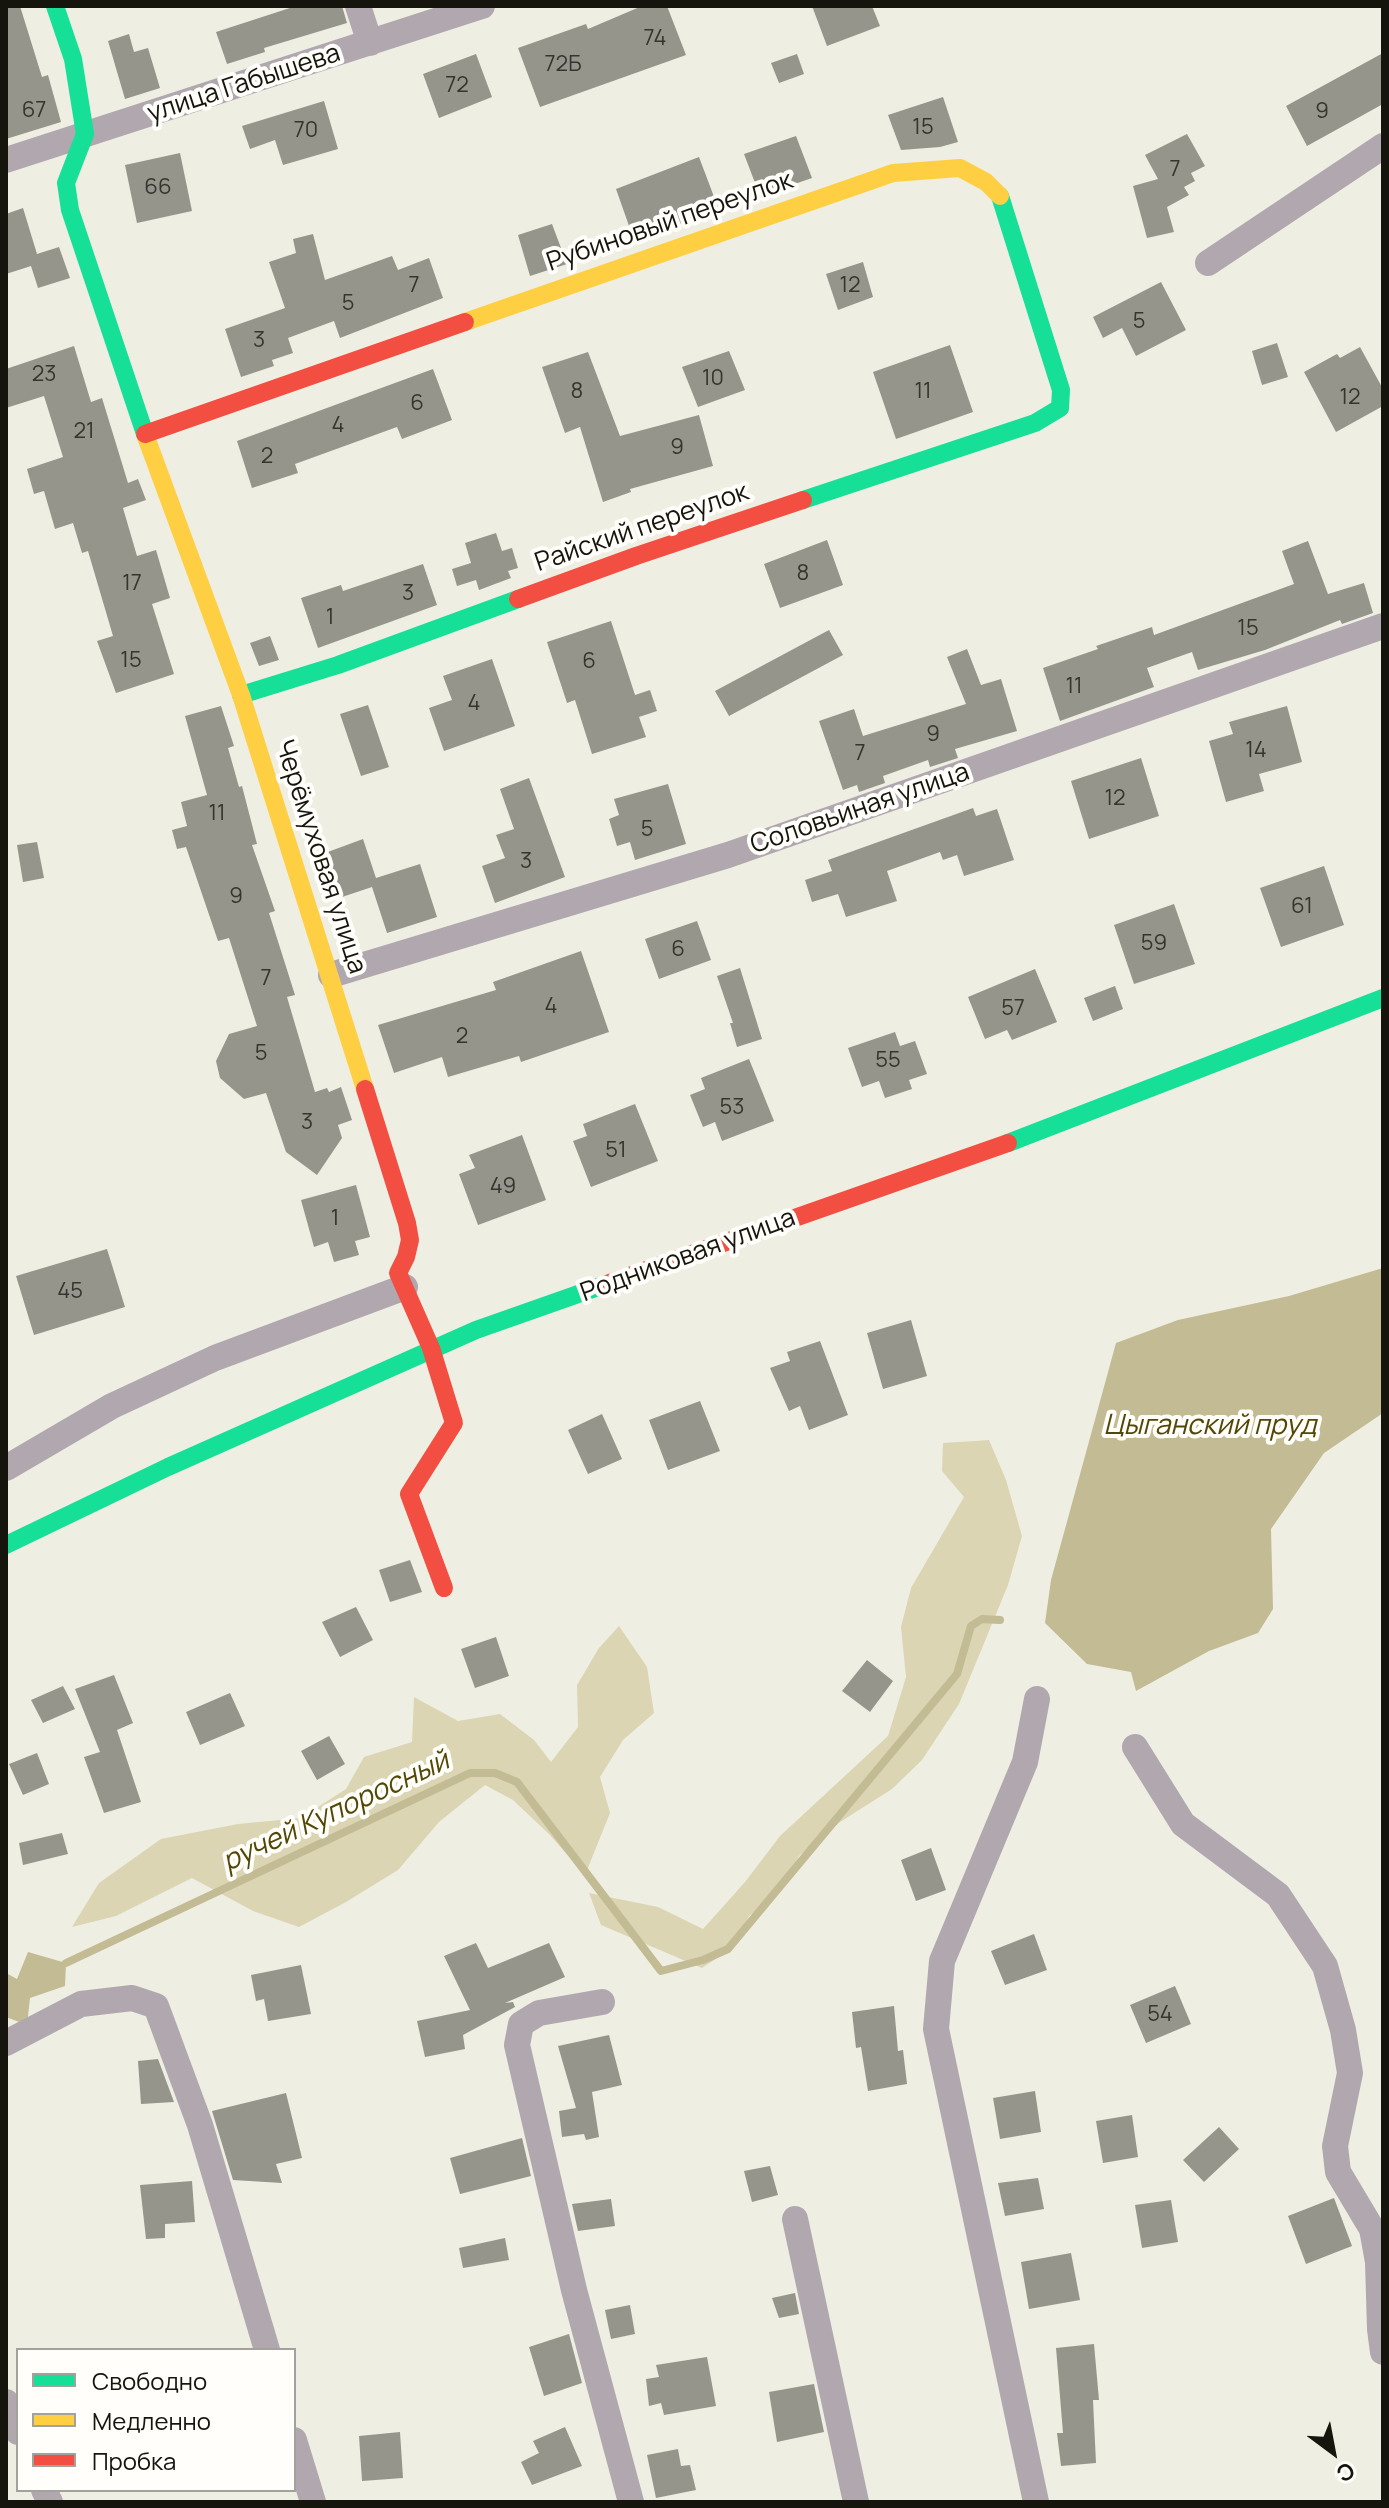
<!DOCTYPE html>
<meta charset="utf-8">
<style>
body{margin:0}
#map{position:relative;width:1389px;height:2508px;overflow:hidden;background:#efeee2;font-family:Manrope,sans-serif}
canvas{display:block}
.frame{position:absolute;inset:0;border:8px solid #16150d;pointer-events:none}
.legend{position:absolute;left:16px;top:2348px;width:280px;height:144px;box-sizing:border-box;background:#fffefa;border:2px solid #a2a19b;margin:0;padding:10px 14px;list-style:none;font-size:24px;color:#16150d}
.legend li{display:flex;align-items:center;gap:16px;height:40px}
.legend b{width:40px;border:2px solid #a2a19b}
.north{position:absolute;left:1293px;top:2412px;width:80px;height:80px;-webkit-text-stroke:6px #fffefa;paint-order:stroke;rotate:148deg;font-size:22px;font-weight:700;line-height:32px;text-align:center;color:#16150d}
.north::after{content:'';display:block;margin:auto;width:28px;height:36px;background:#16150d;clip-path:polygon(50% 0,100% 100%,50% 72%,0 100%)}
</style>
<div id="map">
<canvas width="1389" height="2508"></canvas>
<div class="frame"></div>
<ul class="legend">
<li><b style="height:10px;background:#16e098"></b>Свободно</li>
<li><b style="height:10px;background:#ffcf43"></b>Медленно</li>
<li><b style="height:10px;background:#f24e42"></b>Пробка</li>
</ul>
<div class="north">С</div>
</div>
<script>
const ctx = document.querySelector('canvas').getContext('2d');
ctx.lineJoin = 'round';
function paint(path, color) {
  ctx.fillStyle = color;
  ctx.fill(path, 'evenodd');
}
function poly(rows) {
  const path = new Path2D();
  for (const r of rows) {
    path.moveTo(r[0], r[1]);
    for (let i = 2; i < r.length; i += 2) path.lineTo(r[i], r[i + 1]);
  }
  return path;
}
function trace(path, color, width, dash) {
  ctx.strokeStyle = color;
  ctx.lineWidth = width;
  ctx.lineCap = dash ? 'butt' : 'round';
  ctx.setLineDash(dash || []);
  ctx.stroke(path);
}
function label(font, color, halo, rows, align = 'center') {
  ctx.font = font + ' Manrope,sans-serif';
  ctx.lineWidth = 8;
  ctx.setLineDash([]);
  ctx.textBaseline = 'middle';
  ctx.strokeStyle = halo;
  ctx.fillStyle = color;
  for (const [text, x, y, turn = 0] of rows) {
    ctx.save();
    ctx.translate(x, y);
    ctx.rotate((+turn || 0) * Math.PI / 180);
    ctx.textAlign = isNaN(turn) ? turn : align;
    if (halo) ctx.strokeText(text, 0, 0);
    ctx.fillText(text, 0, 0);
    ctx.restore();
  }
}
paint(poly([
 [989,1440,1006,1480,1022,1536,1008,1585,959,1704,922,1760,892,1789,840,1822,799,1856,782,1889,749,1916,734,1947,702,1968,601,1925,589,1893,658,1907,703,1929,745,1882,780,1836,888,1736,906,1677,901,1627,911,1588,964,1497,942,1471,943,1443],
 [619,1626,647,1667,654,1713,623,1740,600,1777,610,1813,585,1875,549,1834,513,1800,485,1785,439,1822,398,1870,346,1902,299,1927,253,1911,192,1878,116,1916,72,1927,99,1883,161,1839,238,1824,301,1818,346,1789,364,1757,412,1742,414,1697,458,1721,500,1714,534,1740,551,1762,578,1727,577,1685,599,1648]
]), '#dbd5b3');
paint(poly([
 [1383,1268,1383,1413,1324,1453,1271,1529,1273,1609,1258,1633,1209,1651,1136,1691,1131,1672,1087,1664,1045,1623,1051,1580,1116,1343,1178,1320,1289,1296],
 [28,1952,66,1963,65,1986,30,1998,27,2025,6,2017,6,1973,17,1979]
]), '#c2bb93');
trace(poly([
 [66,1963,470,1773,495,1773,517,1782,661,1971,703,1960,728,1949,957,1674,971,1626,982,1619,1000,1620]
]), '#c2bb93', 8);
paint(poly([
 [6,6,20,6,42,77,48,75,61,122,6,139],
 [296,6,342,6,347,23,264,48,265,52,227,64,216,32],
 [642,6,667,6,686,55,540,107,518,48,586,24,588,29],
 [812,6,872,6,880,26,827,46],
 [129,34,134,52,148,48,160,88,125,99,108,41],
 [1383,53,1383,104,1307,146,1286,106],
 [476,54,492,97,439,118,423,74],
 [797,54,804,74,779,83,771,63],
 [943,97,958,142,940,147,901,150,888,115],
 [324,101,338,149,283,165,275,140,250,149,242,126],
 [1187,134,1205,166,1191,173,1195,181,1184,187,1189,195,1167,207,1174,232,1147,238,1133,186,1158,179,1145,155],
 [796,136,812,178,760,196,744,154],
 [180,153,192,211,137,223,125,165],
 [699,157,719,210,634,240,616,189],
 [23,208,37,254,59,247,70,278,38,288,31,266,6,274,6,214],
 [552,224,567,264,530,276,518,235],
 [313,234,325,280,392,256,398,270,429,258,443,298,340,338,334,321,288,338,293,353,272,360,274,366,241,377,225,329,285,308,269,262,296,253,293,239],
 [863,262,873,297,838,310,826,274],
 [1161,282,1186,330,1136,356,1122,328,1103,338,1093,317],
 [1277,343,1288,377,1262,385,1252,351],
 [950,345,973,412,896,439,873,372],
 [74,346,91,402,102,398,128,483,138,479,146,500,123,508,137,556,156,550,170,598,152,604,174,674,116,693,97,641,113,636,88,551,82,553,73,523,55,529,44,491,34,494,27,469,63,457,44,396,6,408,6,369],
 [1360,347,1383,389,1383,406,1336,432,1304,372,1337,354,1340,358],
 [729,351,745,390,698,407,682,367],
 [588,352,620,436,699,415,713,466,630,489,631,492,603,502,580,427,565,433,542,367],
 [433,369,452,420,402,439,397,427,295,464,298,473,252,488,237,441],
 [496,533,502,551,512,548,518,568,508,571,511,578,479,590,476,580,457,586,452,569,471,563,465,543],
 [827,540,843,585,780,608,764,564],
 [1308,541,1328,594,1364,583,1373,613,1342,624,1340,620,1265,650,1198,670,1192,652,1147,668,1154,687,1060,721,1043,668,1098,649,1096,646,1152,627,1154,635,1294,584,1282,551],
 [423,564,437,605,318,648,301,598,341,585,343,591],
 [611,621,635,695,650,690,657,711,639,717,646,737,592,754,575,700,567,703,547,642],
 [829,630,843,655,729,716,715,691],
 [270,636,279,660,259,666,250,643],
 [967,649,981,685,1001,679,1017,731,955,749,958,758,930,767,928,760,883,776,885,783,859,792,857,785,843,790,819,721,854,709,863,736,966,704,947,657],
 [492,659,515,726,444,751,429,708,452,700,443,676],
 [368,705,389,767,361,776,340,714],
 [221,706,234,746,228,748,239,787,242,786,257,844,252,845,275,911,269,913,295,995,287,997,315,1092,327,1088,329,1092,341,1087,352,1120,338,1125,342,1138,317,1175,286,1152,266,1093,244,1099,220,1078,216,1061,229,1034,257,1026,229,938,218,941,186,847,177,849,172,830,187,826,181,802,207,795,185,716],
 [1287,706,1302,762,1259,774,1264,791,1226,802,1209,741,1233,734,1229,722],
 [1141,758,1159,816,1089,839,1071,781],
 [529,778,565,877,495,903,482,866,505,858,496,835,514,829,500,789],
 [668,784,686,844,635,860,630,842,617,846,609,819,619,815,614,799],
 [973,808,976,816,997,809,1014,860,964,876,957,855,943,860,940,852,887,871,897,901,846,917,838,894,812,902,805,880,832,871,828,860],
 [363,839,376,878,420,864,437,917,387,933,372,887,339,898,325,853],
 [37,842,44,878,23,882,17,845],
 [1324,866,1344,925,1281,947,1260,888],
 [1174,904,1195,964,1134,984,1114,925],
 [697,921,711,960,659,979,645,939],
 [581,951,609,1032,521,1062,519,1056,448,1077,442,1057,394,1073,378,1025,496,990,493,982],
 [740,968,762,1039,737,1047,730,1023,733,1023,717,976],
 [1035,969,1057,1022,1012,1040,1007,1030,985,1039,968,997],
 [1115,986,1123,1009,1093,1021,1084,998],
 [895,1032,900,1046,915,1041,927,1074,909,1080,912,1089,885,1098,879,1081,862,1087,848,1048],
 [749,1059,774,1121,722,1141,715,1122,703,1127,690,1095,705,1089,701,1078],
 [635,1104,658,1161,591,1187,573,1141,587,1136,583,1124],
 [522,1135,546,1200,478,1225,459,1174,475,1168,469,1155],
 [356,1185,370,1237,355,1241,359,1255,334,1262,328,1242,314,1247,301,1200],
 [107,1249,125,1307,34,1335,16,1276],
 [911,1320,927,1376,883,1389,867,1333],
 [820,1341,848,1415,809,1430,800,1406,789,1411,770,1368,790,1361,787,1352],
 [700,1401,720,1451,668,1470,649,1420],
 [602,1414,622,1459,588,1474,568,1430],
 [410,1560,422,1592,390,1602,379,1570],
 [356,1607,373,1640,340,1657,322,1622],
 [496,1637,509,1676,475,1688,461,1649],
 [867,1660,893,1681,870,1712,842,1691],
 [114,1675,133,1723,117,1730,141,1802,104,1813,84,1757,100,1752,75,1689],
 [63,1686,75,1709,43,1723,31,1700],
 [230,1693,245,1726,200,1745,186,1712],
 [329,1736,345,1764,317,1780,301,1751],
 [37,1753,49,1784,23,1795,9,1764],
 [62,1833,68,1854,23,1865,19,1843],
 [931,1848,946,1890,916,1901,901,1860],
 [1034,1934,1047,1970,1005,1985,991,1951],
 [476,1943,488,1968,549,1943,565,1977,505,2003,513,2002,515,2007,463,2035,465,2049,425,2057,417,2021,470,2010,444,1956],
 [301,1965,311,2014,268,2021,264,1999,256,2001,251,1975],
 [1175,1986,1191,2024,1146,2043,1130,2005],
 [894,2006,898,2051,903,2050,907,2084,868,2091,861,2047,856,2048,852,2012],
 [609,2035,622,2085,592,2092,599,2137,586,2140,584,2134,562,2137,559,2111,576,2108,558,2046],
 [158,2059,174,2102,141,2104,138,2061],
 [1035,2091,1041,2132,1000,2139,993,2098],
 [286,2093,302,2158,276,2164,282,2183,233,2180,212,2111],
 [1132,2115,1138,2157,1103,2163,1096,2121],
 [1219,2127,1239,2149,1204,2182,1183,2160],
 [522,2138,531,2176,460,2194,450,2158],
 [770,2166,778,2195,752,2202,744,2171],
 [1038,2178,1044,2209,1005,2216,998,2183],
 [192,2181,195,2222,165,2224,165,2238,146,2239,140,2185],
 [1334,2198,1352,2246,1306,2264,1288,2216],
 [611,2199,615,2226,578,2231,572,2204],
 [1171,2200,1178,2242,1142,2248,1135,2205],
 [505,2238,509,2260,463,2268,459,2248],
 [1071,2253,1080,2300,1029,2309,1021,2262],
 [795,2293,799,2314,779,2318,772,2298],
 [630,2305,635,2334,611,2339,605,2310],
 [569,2334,582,2383,544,2396,529,2347],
 [1094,2344,1099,2400,1093,2400,1096,2463,1061,2466,1057,2433,1063,2433,1056,2348],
 [707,2357,716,2406,664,2415,661,2403,649,2406,646,2379,659,2377,656,2365],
 [814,2384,824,2432,777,2442,769,2392],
 [565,2427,582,2466,532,2485,521,2462,539,2453,533,2441],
 [400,2432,403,2478,362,2481,359,2436],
 [678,2449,681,2466,690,2465,696,2490,656,2498,647,2455]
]), '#96958c');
trace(poly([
 [358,6,370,43],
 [6,160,482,6],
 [1208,263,1383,146],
 [331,975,728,855,1383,626],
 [6,1468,112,1406,215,1358,405,1287],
 [1135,1747,1183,1824,1278,1895,1325,1966,1343,2030,1350,2073,1335,2146,1338,2172,1372,2229,1378,2262,1380,2329,1383,2352],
 [602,2002,539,2013,521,2024,517,2045,574,2290,631,2502],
 [6,2043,81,2004,132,1998,156,2006,200,2125,267,2350],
 [795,2219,856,2502],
 [6,2402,18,2432],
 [294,2440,313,2502],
 [44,2490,50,2502],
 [1036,2502,936,2029,942,1961,1025,1762,1037,1699]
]), '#b1a7af', 26);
trace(poly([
 [55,6,73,59,85,134,66,183,70,210,146,437],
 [803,500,1035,423,1060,408,1061,390,1000,196],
 [241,695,338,665,518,599],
 [1008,1143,1383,998],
 [6,1545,168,1467,476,1330,601,1286]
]), '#16e098', 18);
trace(poly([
 [465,322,893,173,960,168,986,182,1000,196],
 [146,437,241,695,365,1089]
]), '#ffcf43', 18);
trace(poly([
 [145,434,465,322],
 [518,599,636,556,803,500],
 [365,1089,407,1223,410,1240,406,1257,398,1273,431,1348,454,1423,409,1494,444,1588],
 [601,1286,1008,1143]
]), '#f24e42', 18);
label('22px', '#36352d', null, [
 ["74",655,39],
 ["72Б",563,65],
 ["72",457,86],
 ["67",34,111],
 ["9",1322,112],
 ["15",923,128],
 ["70",306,131],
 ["7",1175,170],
 ["66",158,188],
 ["7",414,286],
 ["12",850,286],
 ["5",348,304],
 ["5",1139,322],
 ["3",259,341],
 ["23",44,375],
 ["10",713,379],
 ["8",577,392],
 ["11",923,392],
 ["12",1350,398],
 ["6",417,404],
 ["4",338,426],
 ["21",84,432],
 ["9",677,448],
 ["2",267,457],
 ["8",803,574],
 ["17",132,584],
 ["3",408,594],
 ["1",330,618],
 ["15",1248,629],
 ["15",131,661],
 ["6",589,662],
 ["11",1074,687],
 ["4",474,704],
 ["9",933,735],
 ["14",1256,751],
 ["7",860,754],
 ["12",1115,799],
 ["11",217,814],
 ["5",647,830],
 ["3",526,862],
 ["9",236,897],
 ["61",1302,907],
 ["59",1154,944],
 ["6",678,950],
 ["7",266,979],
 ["4",551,1007],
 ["57",1013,1009],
 ["2",462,1037],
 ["5",261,1054],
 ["55",888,1061],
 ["53",732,1108],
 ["3",307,1123],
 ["51",616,1151],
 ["49",503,1187],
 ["1",335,1219],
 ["45",70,1292],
 ["54",1160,2015]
]);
label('26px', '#16150d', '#fffefa', [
 ["улица Габышева",244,84,-18],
 ["Рубиновый переулок",670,222,-19],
 ["Райский переулок",642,528,-19],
 ["Соловьиная улица",860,809,-19],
 ["Черёмуховая улица",320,857,72],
 ["Родниковая улица",688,1256,-20]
]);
label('italic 28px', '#524704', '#fffefa', [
 ["Цыганский пруд",1210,1426],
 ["ручей Купоросный",336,1812,-25]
]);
</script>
